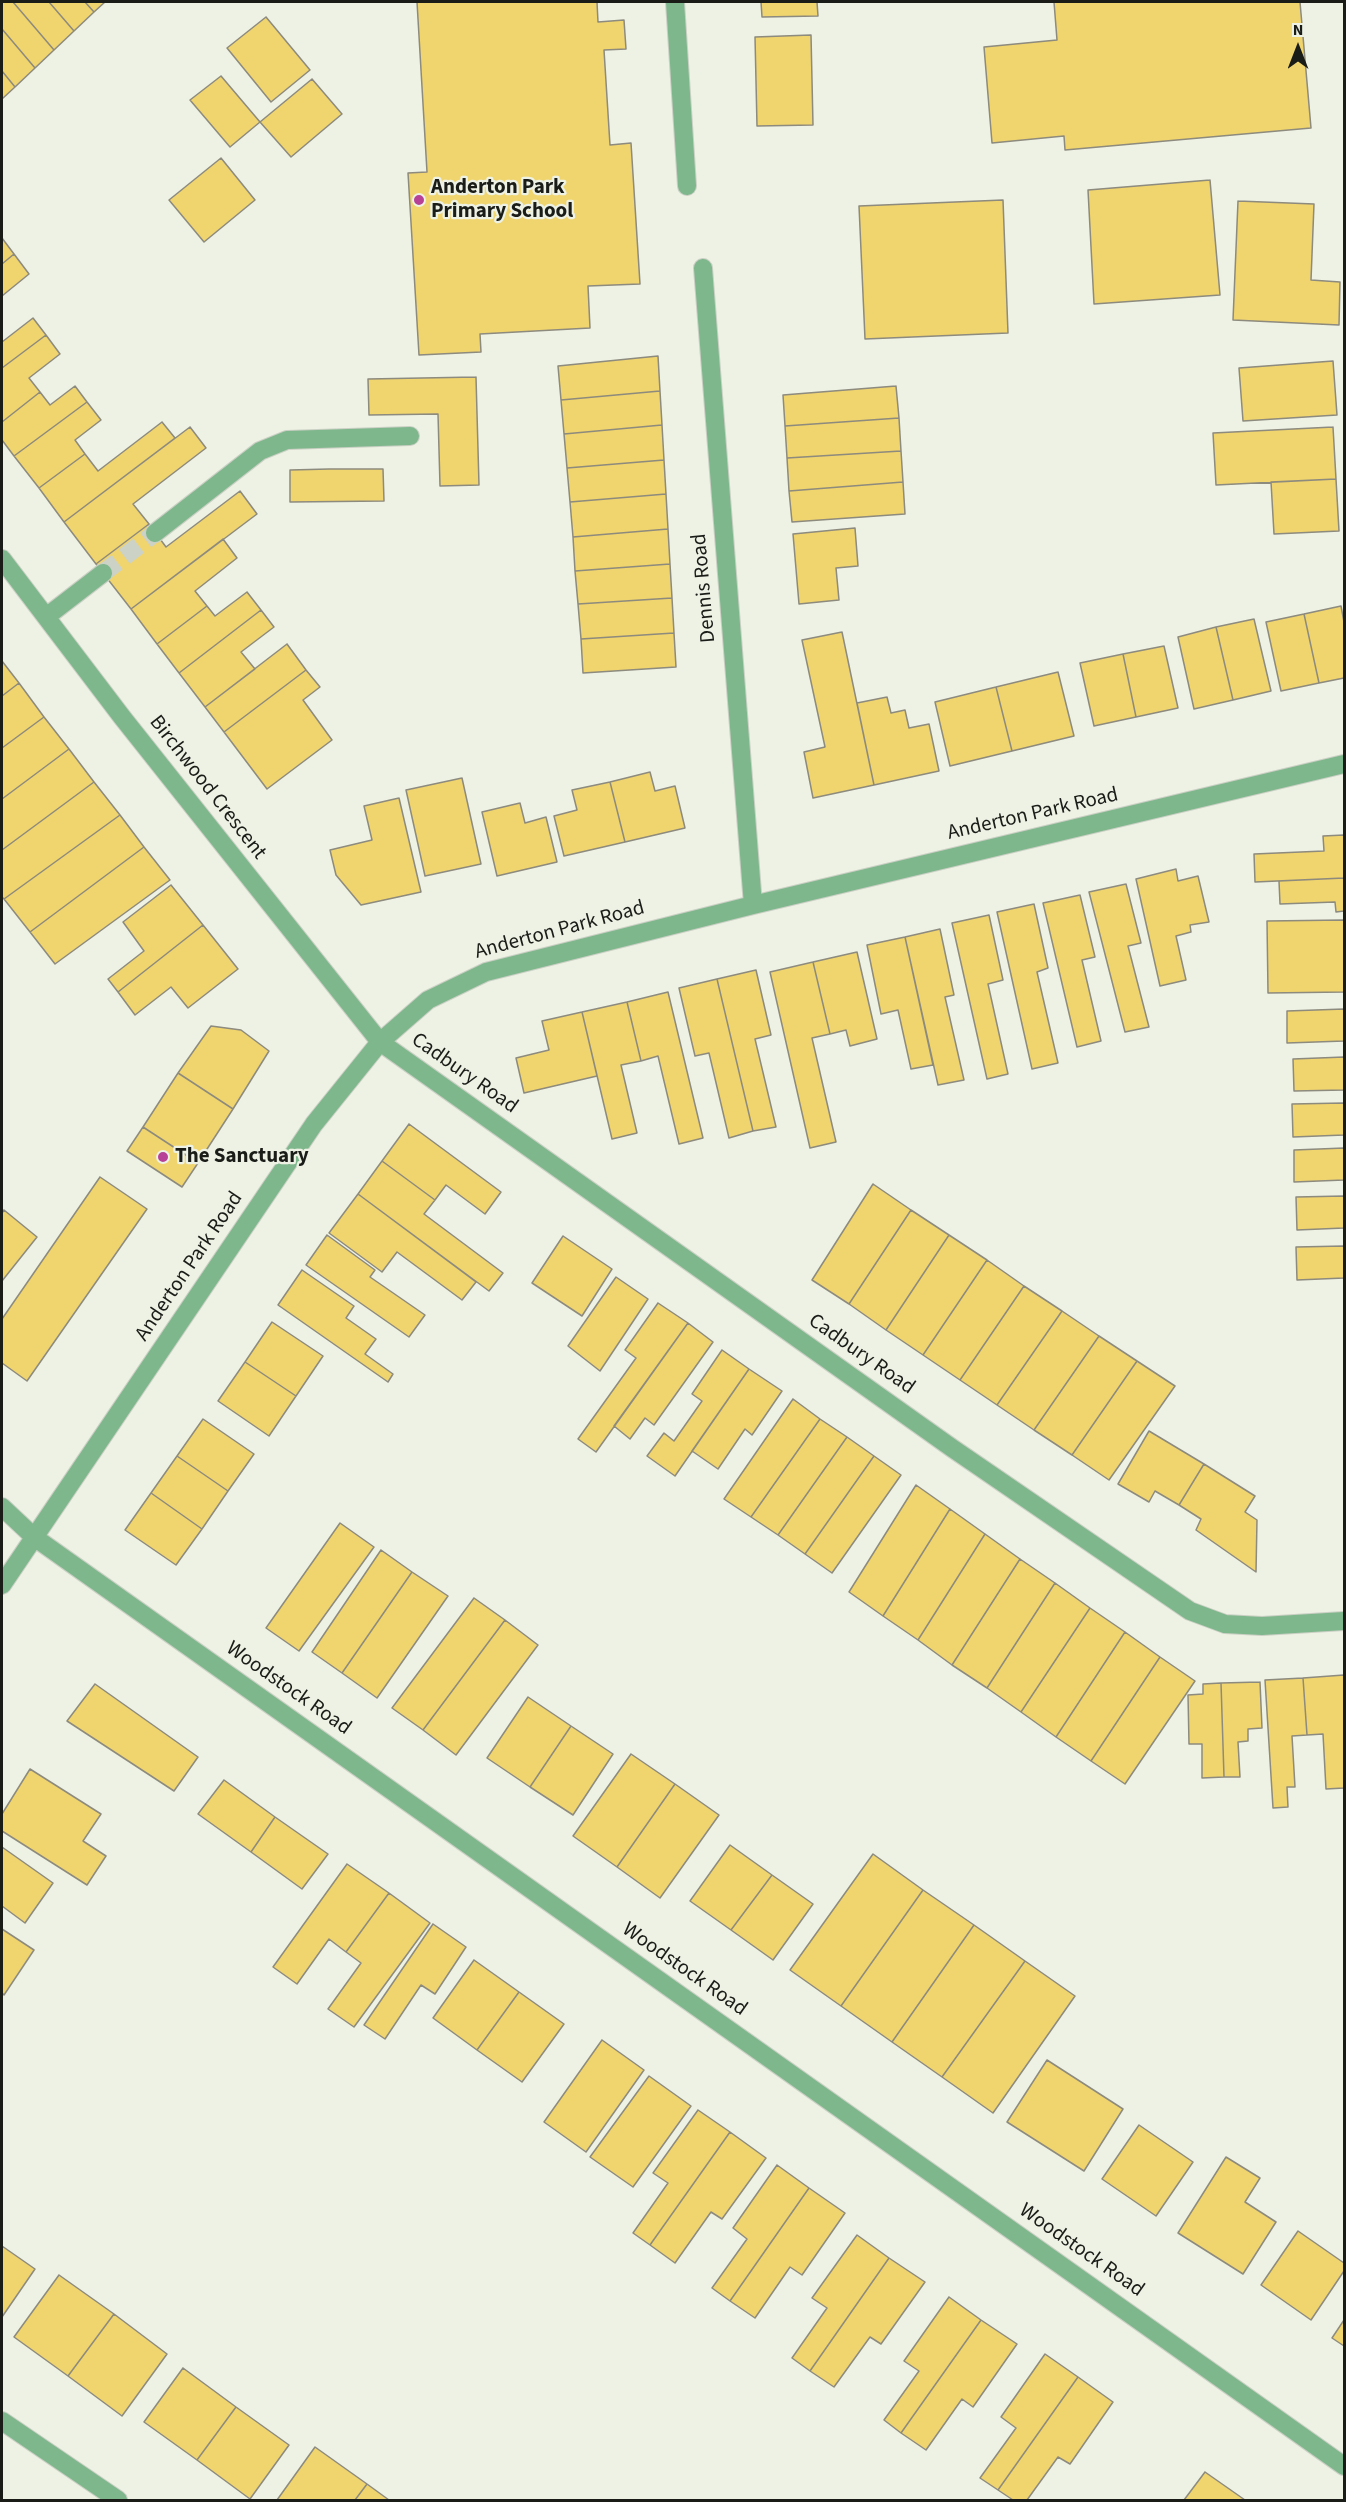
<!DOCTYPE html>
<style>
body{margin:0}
#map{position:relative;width:1346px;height:2502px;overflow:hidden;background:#edf2e5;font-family:"Source Sans 3",sans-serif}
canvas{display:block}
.frame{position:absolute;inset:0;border:3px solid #1a1c17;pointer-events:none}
.north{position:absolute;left:1268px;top:18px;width:60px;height:60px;-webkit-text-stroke:4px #edf2e5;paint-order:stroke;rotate:0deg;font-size:16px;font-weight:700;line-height:24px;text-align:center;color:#1a1c17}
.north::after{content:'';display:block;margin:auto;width:21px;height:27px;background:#1a1c17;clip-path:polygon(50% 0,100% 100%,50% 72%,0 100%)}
</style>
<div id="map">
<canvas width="1346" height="2502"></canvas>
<div class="frame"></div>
<div class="north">N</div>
</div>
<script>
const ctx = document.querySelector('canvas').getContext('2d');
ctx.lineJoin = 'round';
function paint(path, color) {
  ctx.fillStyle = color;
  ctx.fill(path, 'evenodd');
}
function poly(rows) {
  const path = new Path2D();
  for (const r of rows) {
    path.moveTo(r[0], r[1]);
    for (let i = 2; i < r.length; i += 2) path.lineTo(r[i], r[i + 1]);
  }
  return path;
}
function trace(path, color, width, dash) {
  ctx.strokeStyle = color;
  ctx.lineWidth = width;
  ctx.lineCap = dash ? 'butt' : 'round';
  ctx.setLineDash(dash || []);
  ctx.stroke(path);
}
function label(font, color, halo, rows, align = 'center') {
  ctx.font = font + ' "Source Sans 3",sans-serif';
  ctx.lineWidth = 4.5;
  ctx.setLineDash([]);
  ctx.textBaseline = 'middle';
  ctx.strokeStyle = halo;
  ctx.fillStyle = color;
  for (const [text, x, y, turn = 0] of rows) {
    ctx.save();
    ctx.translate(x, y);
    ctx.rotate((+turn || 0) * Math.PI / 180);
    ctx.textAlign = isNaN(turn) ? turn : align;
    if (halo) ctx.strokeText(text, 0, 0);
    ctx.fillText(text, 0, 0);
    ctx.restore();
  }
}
const building = poly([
 [2,2,13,2,54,50,35,68,2,29,2,2],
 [13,2,49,2,74,31,54,50,13,2],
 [49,2,85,2,94,12,74,31,49,2],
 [85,2,105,2,94,12,85,2],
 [417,2,597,2,598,22,624,20,626,49,604,50,610,145,631,143,640,284,588,286,590,328,480,334,481,352,419,355,408,173,427,172,417,2],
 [761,2,817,2,818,16,762,17,761,2],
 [1054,2,1300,2,1311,128,1065,150,1064,136,992,143,984,47,1057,40,1054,2],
 [266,17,310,70,271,102,227,48,266,17],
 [2,29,35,68,15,87,2,71,2,29],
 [811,35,813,125,757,126,755,37,811,35],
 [2,71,15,87,2,99,2,71],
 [221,76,260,122,230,147,190,100,221,76],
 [312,79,342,114,291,157,260,122,312,79],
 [221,158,255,200,204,242,169,200,221,158],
 [1210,180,1220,295,1094,304,1088,190,1210,180],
 [1003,200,1008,333,865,339,859,206,1003,200],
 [1238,201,1314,204,1311,280,1340,282,1339,325,1233,320,1238,201],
 [2,238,14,254,2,264,2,238],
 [14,254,29,274,2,296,2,264,14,254],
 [33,318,46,335,2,368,2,342,33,318],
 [46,335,60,354,29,378,40,392,2,422,2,368,46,335],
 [658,356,660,391,561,400,558,366,658,356],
 [1333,361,1337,415,1243,421,1239,368,1333,361],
 [476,377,479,485,440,486,438,414,369,415,368,379,476,377],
 [75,386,87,402,14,456,2,440,2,422,40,392,50,405,75,386],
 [896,386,899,418,785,426,783,395,896,386],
 [660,391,662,425,564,434,561,400,660,391],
 [87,402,101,420,75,440,85,454,39,488,14,456,87,402],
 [899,418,901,451,787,458,785,426,899,418],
 [162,422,175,438,64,522,39,488,85,454,98,471,162,422],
 [662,425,664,460,567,468,564,434,662,425],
 [190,427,206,448,133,504,149,524,96,564,64,522,190,427],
 [1333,427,1336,479,1216,485,1213,433,1333,427],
 [901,451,903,482,789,491,787,458,901,451],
 [664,460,666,494,570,502,567,468,664,460],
 [329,469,383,469,384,501,290,502,290,470,329,469],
 [1336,479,1339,531,1274,534,1271,482,1336,479],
 [903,482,905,514,792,522,789,491,903,482],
 [240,491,257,514,131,609,96,564,149,524,166,547,240,491],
 [666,494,668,529,573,537,570,502,666,494],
 [855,528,858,566,836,568,839,600,799,604,793,534,855,528],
 [668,529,670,564,575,571,573,537,668,529],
 [223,539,237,558,195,591,207,606,157,644,131,609,223,539],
 [670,564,672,598,578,604,575,571,670,564],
 [247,592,261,610,179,673,157,644,207,606,215,616,247,592],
 [672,598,674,633,581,639,578,604,672,598],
 [1341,606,1344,622,1344,678,1319,683,1304,614,1341,606],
 [261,610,274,627,241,652,255,669,205,707,179,673,261,610],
 [1304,614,1319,683,1281,691,1266,622,1304,614],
 [1254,619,1271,691,1233,700,1216,627,1254,619],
 [1216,627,1233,700,1194,709,1178,637,1216,627],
 [842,632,874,785,813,798,804,752,825,747,802,640,842,632],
 [674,633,676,667,583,673,581,639,674,633],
 [287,644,306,670,224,732,205,707,287,644],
 [1164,646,1178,708,1136,717,1123,654,1164,646],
 [1123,654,1136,717,1094,726,1080,663,1123,654],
 [2,661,19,683,2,696,2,661],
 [306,670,320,687,303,700,332,740,267,789,224,732,306,670],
 [1058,672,1074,736,1012,751,996,687,1058,672],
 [19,683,44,717,2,748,2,696,19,683],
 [996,687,1012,751,950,766,935,702,996,687],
 [887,697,891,713,905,710,909,728,929,724,939,771,874,785,857,703,887,697],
 [44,717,69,749,2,799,2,748,44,717],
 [69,749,94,782,2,850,2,799,69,749],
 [650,772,655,791,675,786,685,828,625,842,610,782,650,772],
 [462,778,481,864,425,876,406,790,462,778],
 [94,782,120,815,4,899,2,897,2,850,94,782],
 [610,782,625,842,564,856,554,816,577,810,572,790,610,782],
 [399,798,421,892,361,905,336,875,330,850,372,840,364,806,399,798],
 [520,803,525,823,546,817,557,862,497,876,482,812,520,803],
 [120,815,144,847,30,932,4,899,120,815],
 [1344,835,1344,878,1255,882,1254,854,1324,851,1323,836,1344,835],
 [144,847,170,880,55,964,30,932,144,847],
 [1176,869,1178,881,1198,876,1209,922,1190,925,1191,932,1176,936,1186,980,1160,986,1136,879,1176,869],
 [1344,878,1344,911,1336,912,1335,902,1280,904,1279,881,1344,878],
 [1126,884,1141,943,1128,946,1149,1027,1125,1032,1089,892,1126,884],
 [171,885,203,925,118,992,108,979,144,951,123,922,171,885],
 [1080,895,1095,957,1082,960,1101,1041,1077,1047,1043,903,1080,895],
 [1034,904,1048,968,1037,972,1058,1063,1032,1069,997,912,1034,904],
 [989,915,1003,980,988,984,1008,1074,987,1079,952,923,989,915],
 [1344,920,1344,992,1268,993,1267,921,1344,920],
 [203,925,238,969,188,1008,171,987,135,1015,118,992,203,925],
 [940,929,954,995,945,997,964,1080,938,1085,905,937,940,929],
 [905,937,933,1065,911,1069,898,1010,881,1014,867,945,905,937],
 [857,952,877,1039,850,1046,846,1030,830,1034,813,962,857,952],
 [813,962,830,1034,812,1038,836,1142,810,1148,770,972,813,962],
 [756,970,771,1035,755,1039,776,1127,753,1131,717,979,756,970],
 [717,979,753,1131,729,1138,709,1053,695,1056,679,988,717,979],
 [668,992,703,1138,679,1144,658,1056,641,1061,627,1002,668,992],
 [627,1002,641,1061,621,1065,637,1133,612,1139,582,1012,627,1002],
 [1344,1009,1344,1041,1287,1043,1287,1011,1344,1009],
 [582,1012,597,1076,524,1093,516,1058,549,1050,542,1021,582,1012],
 [211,1026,241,1030,269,1051,233,1109,178,1073,211,1026],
 [1344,1057,1344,1090,1294,1091,1293,1059,1344,1057],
 [178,1073,233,1109,198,1163,143,1127,178,1073],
 [1344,1103,1344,1135,1293,1137,1292,1104,1344,1103],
 [409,1124,501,1192,485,1214,446,1185,435,1200,382,1161,409,1124],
 [143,1127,198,1163,182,1187,127,1151,143,1127],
 [1344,1148,1344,1180,1294,1182,1294,1150,1344,1148],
 [382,1161,435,1200,424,1214,503,1273,489,1291,358,1194,382,1161],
 [100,1177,147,1209,27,1381,2,1363,2,1319,100,1177],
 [873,1184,911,1210,849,1304,812,1280,873,1184],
 [358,1194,476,1282,462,1300,397,1252,382,1272,329,1233,358,1194],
 [1344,1196,1344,1228,1297,1230,1296,1197,1344,1196],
 [4,1210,37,1237,2,1281,2,1213,4,1210],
 [911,1210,949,1235,886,1330,849,1304,911,1210],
 [327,1235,375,1270,370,1277,425,1315,409,1337,306,1265,327,1235],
 [949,1235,987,1260,923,1355,886,1330,949,1235],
 [563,1236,612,1269,582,1316,532,1283,563,1236],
 [1344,1246,1344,1278,1297,1280,1296,1247,1344,1246],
 [987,1260,1024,1286,960,1380,923,1355,987,1260],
 [302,1270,354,1306,346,1318,376,1339,365,1354,393,1374,388,1382,278,1305,302,1270],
 [616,1277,648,1299,600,1371,568,1346,616,1277],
 [1024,1286,1062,1311,997,1405,960,1380,1024,1286],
 [658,1303,688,1323,596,1452,578,1439,636,1358,625,1350,658,1303],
 [1062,1311,1099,1336,1034,1430,997,1405,1062,1311],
 [272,1322,323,1356,296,1396,245,1362,272,1322],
 [688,1323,713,1342,654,1425,645,1418,630,1439,614,1426,688,1323],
 [1099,1336,1137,1361,1072,1455,1034,1430,1099,1336],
 [722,1350,749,1369,675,1476,647,1456,664,1433,674,1441,702,1401,692,1394,722,1350],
 [1137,1361,1175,1386,1109,1480,1072,1455,1137,1361],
 [245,1362,296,1396,269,1436,218,1401,245,1362],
 [749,1369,782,1391,752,1435,745,1429,718,1469,692,1451,749,1369],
 [793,1399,820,1419,751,1517,724,1499,793,1399],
 [203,1419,254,1454,228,1491,177,1456,203,1419],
 [820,1419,847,1437,778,1535,751,1517,820,1419],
 [1149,1431,1204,1464,1179,1505,1155,1491,1149,1502,1118,1484,1149,1431],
 [847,1437,874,1456,805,1554,778,1535,847,1437],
 [177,1456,228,1491,202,1529,151,1493,177,1456],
 [874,1456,901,1475,832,1573,805,1554,874,1456],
 [1204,1464,1255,1496,1245,1512,1257,1520,1256,1572,1196,1530,1201,1519,1179,1505,1204,1464],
 [916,1485,950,1509,883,1616,849,1592,916,1485],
 [151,1493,202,1529,176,1565,125,1530,151,1493],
 [950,1509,985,1534,918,1640,883,1616,950,1509],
 [340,1523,374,1547,299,1651,266,1628,340,1523],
 [985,1534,1020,1559,952,1665,918,1640,985,1534],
 [381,1550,412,1572,342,1673,312,1652,381,1550],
 [1020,1559,1055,1583,987,1688,952,1665,1020,1559],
 [412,1572,448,1596,377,1698,342,1673,412,1572],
 [1055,1583,1090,1608,1021,1712,987,1688,1055,1583],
 [474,1598,505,1620,423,1730,392,1708,474,1598],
 [1090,1608,1125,1632,1056,1737,1021,1712,1090,1608],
 [505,1620,538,1645,456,1755,423,1730,505,1620],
 [1125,1632,1160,1657,1091,1761,1056,1737,1125,1632],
 [1160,1657,1195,1681,1125,1784,1091,1761,1160,1657],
 [1344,1675,1344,1788,1326,1789,1323,1734,1307,1735,1303,1678,1344,1675],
 [1303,1678,1307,1735,1292,1736,1295,1787,1287,1787,1288,1807,1273,1808,1265,1680,1303,1678],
 [1260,1682,1262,1728,1248,1729,1248,1741,1238,1742,1240,1777,1224,1777,1221,1683,1260,1682],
 [1221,1683,1224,1777,1202,1778,1202,1744,1189,1744,1188,1695,1203,1694,1203,1684,1221,1683],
 [95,1684,198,1757,174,1791,67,1721,95,1684],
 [528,1697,571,1726,530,1787,487,1758,528,1697],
 [571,1726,613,1754,573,1815,530,1787,571,1726],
 [631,1754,675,1784,617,1867,573,1836,631,1754],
 [30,1769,101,1814,83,1841,106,1856,87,1885,2,1831,2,1814,30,1769],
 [224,1780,275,1817,251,1852,198,1814,224,1780],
 [675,1784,719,1815,660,1898,617,1867,675,1784],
 [275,1817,328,1854,302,1889,251,1852,275,1817],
 [730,1845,772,1875,731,1930,690,1901,730,1845],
 [2,1847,53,1883,25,1923,2,1906,2,1847],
 [873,1854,923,1890,841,2006,790,1970,873,1854],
 [347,1864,389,1893,346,1952,329,1939,297,1984,273,1967,347,1864],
 [772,1875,813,1904,773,1960,731,1930,772,1875],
 [923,1890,974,1925,892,2042,841,2006,923,1890],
 [389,1893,430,1923,354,2027,328,2009,361,1963,346,1952,389,1893],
 [433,1924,466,1947,435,1994,421,1985,385,2039,364,2025,433,1924],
 [974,1925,1025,1961,942,2077,892,2042,974,1925],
 [2,1929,34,1950,4,1995,2,1993,2,1929],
 [474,1960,519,1992,477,2050,433,2018,474,1960],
 [1025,1961,1075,1996,993,2113,942,2077,1025,1961],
 [519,1992,564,2024,522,2082,477,2050,519,1992],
 [602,2040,644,2070,586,2152,544,2122,602,2040],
 [1047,2060,1123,2109,1084,2171,1007,2122,1047,2060],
 [649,2076,691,2106,633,2187,590,2157,649,2076],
 [698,2110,730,2132,650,2245,633,2233,668,2183,653,2173,698,2110],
 [1139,2125,1193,2162,1156,2216,1102,2179,1139,2125],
 [730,2132,766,2158,722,2219,711,2212,675,2263,650,2245,730,2132],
 [1226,2157,1260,2178,1245,2202,1276,2222,1243,2274,1178,2233,1226,2157],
 [777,2165,809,2188,730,2301,712,2288,747,2239,733,2228,777,2165],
 [809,2188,845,2213,802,2275,790,2267,755,2318,730,2301,809,2188],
 [1298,2231,1344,2263,1344,2271,1311,2320,1261,2285,1298,2231],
 [857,2235,889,2258,810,2371,792,2358,827,2308,812,2298,857,2235],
 [2,2246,35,2269,2,2317,2,2246],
 [889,2258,925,2282,881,2344,870,2337,834,2387,810,2371,889,2258],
 [59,2275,114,2314,68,2376,14,2337,59,2275],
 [949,2297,981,2320,901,2433,884,2420,919,2371,904,2361,949,2297],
 [114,2314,167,2354,122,2416,68,2376,114,2314],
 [981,2320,1017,2344,973,2407,962,2399,926,2450,901,2433,981,2320],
 [1344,2320,1344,2346,1332,2338,1344,2320],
 [1045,2354,1078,2377,998,2490,980,2478,1016,2428,1001,2417,1045,2354],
 [183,2368,236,2407,197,2460,144,2422,183,2368],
 [1078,2377,1113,2402,1070,2464,1058,2457,1027,2500,1013,2500,998,2490,1078,2377],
 [236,2407,289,2445,250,2499,197,2460,236,2407],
 [315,2447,367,2484,355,2500,277,2500,315,2447],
 [1205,2472,1245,2500,1184,2500,1205,2472],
 [367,2484,389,2500,355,2500,367,2484]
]);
paint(building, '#f0d46d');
trace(building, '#8d8a7e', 1.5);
trace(poly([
 [103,573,155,533]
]), '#cdd2c6', 18, [18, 9]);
const minor = poly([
 [675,2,687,186],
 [703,268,753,905],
 [155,533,260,451,287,440,410,436],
 [2,559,122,717,380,1042,952,1448,1190,1611,1225,1624,1262,1626,1344,1621],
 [46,617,103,573],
 [2,1507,34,1537,1344,2466],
 [2,1585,314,1124,380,1042,428,1000,486,972,753,905,1344,764],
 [2,2421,118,2500]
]);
trace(minor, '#cbd0c4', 20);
trace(minor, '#7fb78d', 18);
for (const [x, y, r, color] of [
 [419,200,6,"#b74197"],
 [163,1157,6,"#b74197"]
]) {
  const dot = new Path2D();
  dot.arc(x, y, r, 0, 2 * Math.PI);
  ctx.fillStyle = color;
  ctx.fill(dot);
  trace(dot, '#edf2e5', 2);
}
label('bold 21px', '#1a1c17', '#edf2e5', [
 ["Anderton Park",431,188],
 ["Primary School",431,212],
 ["The Sanctuary",175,1157]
], 'left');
label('21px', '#1a1c17', '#edf2e5', [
 ["Dennis Road",705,588,-95],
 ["Birchwood Crescent",207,788,52],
 ["Anderton Park Road",1033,815,-13],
 ["Anderton Park Road",560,931,-15],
 ["Cadbury Road",464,1074,35],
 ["Anderton Park Road",190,1267,-56],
 ["Cadbury Road",861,1355,35],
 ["Woodstock Road",288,1689,35],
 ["Woodstock Road",684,1970,35],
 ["Woodstock Road",1081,2251,35]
]);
</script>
